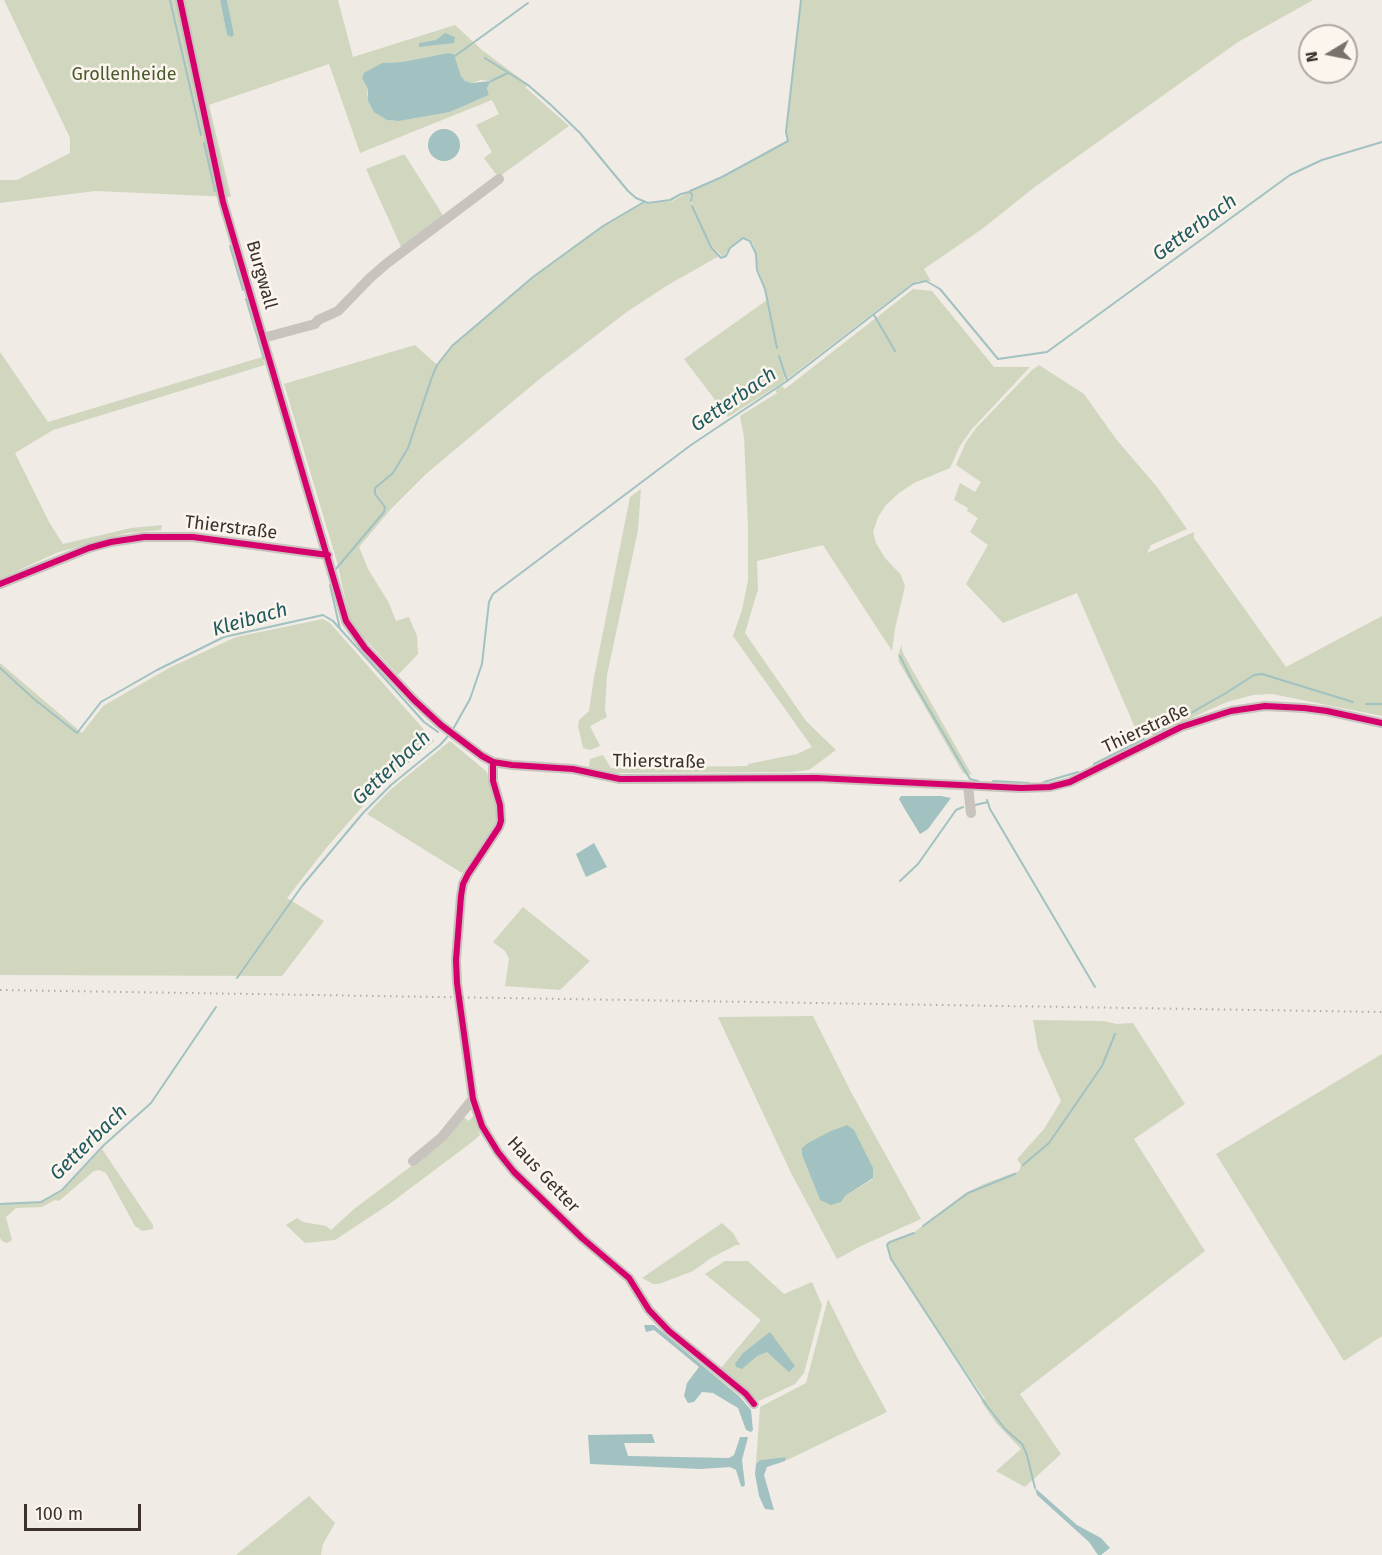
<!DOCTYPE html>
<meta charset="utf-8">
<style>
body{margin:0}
#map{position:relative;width:1382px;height:1555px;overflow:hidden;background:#f0ebe5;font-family:"Fira Sans",sans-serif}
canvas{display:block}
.north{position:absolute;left:1298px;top:24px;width:60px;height:60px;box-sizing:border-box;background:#fbf5ee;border:2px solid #aea6a0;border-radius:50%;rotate:260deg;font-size:16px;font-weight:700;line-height:24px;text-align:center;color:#3b302b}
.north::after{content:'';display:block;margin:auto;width:21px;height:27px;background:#7a716c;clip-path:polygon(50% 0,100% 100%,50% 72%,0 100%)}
.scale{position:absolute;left:24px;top:1504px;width:117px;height:27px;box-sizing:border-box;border:3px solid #3b302b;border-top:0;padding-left:8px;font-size:18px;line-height:21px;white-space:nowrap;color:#3b302b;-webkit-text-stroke:4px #fbf5ee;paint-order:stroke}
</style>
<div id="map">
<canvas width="1382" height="1555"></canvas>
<div class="north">N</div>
<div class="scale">100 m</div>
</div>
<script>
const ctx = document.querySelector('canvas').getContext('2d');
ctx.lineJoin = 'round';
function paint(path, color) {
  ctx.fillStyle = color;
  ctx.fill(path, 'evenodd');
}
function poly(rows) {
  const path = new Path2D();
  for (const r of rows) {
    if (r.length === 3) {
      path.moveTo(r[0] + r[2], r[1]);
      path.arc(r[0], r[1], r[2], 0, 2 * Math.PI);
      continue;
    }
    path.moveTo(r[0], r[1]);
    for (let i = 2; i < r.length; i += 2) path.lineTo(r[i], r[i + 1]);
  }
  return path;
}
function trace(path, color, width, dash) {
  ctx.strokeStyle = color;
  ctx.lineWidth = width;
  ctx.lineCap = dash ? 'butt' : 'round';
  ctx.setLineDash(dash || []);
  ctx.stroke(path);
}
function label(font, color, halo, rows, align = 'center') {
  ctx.font = font + ' "Fira Sans",sans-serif';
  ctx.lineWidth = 5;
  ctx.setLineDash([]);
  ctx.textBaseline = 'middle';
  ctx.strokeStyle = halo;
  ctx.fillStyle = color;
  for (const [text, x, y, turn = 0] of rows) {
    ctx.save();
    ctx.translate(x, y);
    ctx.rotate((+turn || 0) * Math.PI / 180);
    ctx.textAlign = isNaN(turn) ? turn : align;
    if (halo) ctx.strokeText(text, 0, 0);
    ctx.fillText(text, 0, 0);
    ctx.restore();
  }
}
paint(poly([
 [4,0,220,0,227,35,234,34,227,0,338,0,353,57,455,25,482,50,529,85,525,87,569,126,500,176,495,173,484,158,492,152,476,125,499,114,492,100,360,153,329,64,209,105,231,197,95,191,0,203,0,180,17,180,70,153,70,138],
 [448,53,454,54,461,76,465,81,472,83,481,80,491,81,487,88,489,95,450,112,392,121,367,95,368,89,382,63,402,62],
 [801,0,1313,0,1238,42,1036,186,982,229,924,269,931,281,918,281,910,285,787,379,784,376,768,304,785,381,728,417,684,359,767,300,768,302,765,287,758,269,754,245,750,239,743,238,730,247,723,257,712,246,696,215,711,247,719,256,668,285,628,311,542,377,427,473,391,509,359,547,368,569,389,603,396,621,409,617,417,636,418,654,398,675,356,629,350,620,337,562,284,384,415,345,437,365,452,346,533,278,603,226,626,212,644,203,648,204,672,201,687,193,691,193,690,200,695,213,691,200,693,194,688,191,721,177,787,141,786,132],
 [402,155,405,155,444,217,402,249,366,169],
 [913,289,932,291,994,367,1030,367,972,429,960,446,950,468,914,483,899,493,886,505,878,517,873,532,876,543,885,558,901,575,905,586,895,629,892,651,823,545,757,561,758,589,745,633,806,721,836,750,809,770,790,772,615,773,589,767,590,759,603,755,611,768,614,768,748,766,748,764,797,754,812,747,733,636,742,610,748,580,748,527,744,437,740,416,777,393,775,390,782,386,785,389],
 [0,352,48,422,262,357,265,365,53,430,15,453,49,522,63,544,131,528,162,525,161,530,127,533,56,553,0,579],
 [1039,365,1084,394,1116,439,1157,487,1187,529,1151,545,1147,553,1194,532,1194,538,1286,667,1382,616,1382,716,1272,694,1253,695,1227,702,1153,735,1150,733,1150,731,1139,737,1077,593,1003,623,966,584,988,545,970,532,978,518,967,511,968,508,954,500,960,483,975,492,981,482,956,465,966,442,976,428,1032,370],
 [641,489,638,530,607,675,605,710,607,717,590,726,600,746,590,750,583,748,578,726,579,720,589,711,594,677,630,497],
 [323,619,330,623,434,741,377,790,327,847,287,898,324,921,282,976,0,975,0,663,82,733,103,706,169,668,236,637],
 [902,644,902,651,909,664,972,775,963,773,899,662,898,655],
 [450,741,487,772,498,812,496,826,462,873,367,814,390,790],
 [523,907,590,961,560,990,505,986,509,959,505,951,493,942],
 [813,1016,851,1092,921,1219,863,1245,837,1259,791,1173,718,1017],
 [802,1148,873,1179,845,1196,820,1200,802,1155],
 [1033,1020,1103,1021,1117,1024,1133,1023,1185,1104,1134,1139,1205,1251,1020,1394,1061,1454,1025,1487,996,1471,1021,1449,997,1424,981,1401,985,1399,928,1317,889,1255,887,1242,912,1234,964,1194,984,1184,1019,1171,1021,1165,1017,1159,1044,1129,1061,1101,1038,1049],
 [1382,1054,1382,1336,1344,1361,1216,1154],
 [474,1115,480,1135,472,1142,388,1205,335,1240,305,1243,286,1225,297,1218,303,1222,326,1226,331,1230,354,1209,414,1164,463,1117,469,1121],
 [102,1149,153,1225,153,1229,142,1231,135,1226,106,1173,99,1170,94,1171,59,1201,55,1200,42,1207,16,1208,6,1217,12,1240,7,1243,2,1241,0,1238,0,1203,31,1203,41,1201,62,1191],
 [722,1223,733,1233,740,1245,736,1245,711,1258,693,1271,659,1284,653,1284,642,1278],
 [725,1261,748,1261,784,1294,812,1282,822,1305,804,1373,795,1384,759,1401,721,1368,761,1320,705,1274],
 [828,1299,858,1359,887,1412,785,1461,786,1457,760,1460,756,1464,760,1407,806,1383],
 [309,1496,335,1523,323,1544,321,1555,236,1555]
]), '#d1d6bf');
paint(poly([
 [220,0,227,0,234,34,232,37,227,35],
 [445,33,455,37,454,43,419,47,419,43,436,40],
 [448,53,454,54,461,76,465,81,472,83,491,81,487,88,489,95,450,112,398,121,387,120,374,112,368,101,368,89,362,78,364,73,382,63,402,62],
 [444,145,16],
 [901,796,941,796,951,798,928,829,920,834,904,808,899,799],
 [594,843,607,867,586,877,576,854],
 [847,1125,854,1130,873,1168,873,1178,845,1196,841,1202,831,1205,820,1200,802,1155,802,1148,808,1143,831,1131],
 [644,1325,654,1325,739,1396,751,1410,753,1430,751,1432,746,1430,738,1408,713,1393,702,1392,694,1402,688,1403,684,1396,687,1383,699,1367,654,1330,646,1332],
 [770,1332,795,1366,789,1372,767,1352,757,1356,742,1369,736,1367,735,1364,743,1353],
 [652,1434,655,1443,624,1443,628,1456,729,1458,734,1455,740,1437,748,1437,742,1460,745,1485,743,1487,741,1486,736,1470,730,1467,701,1469,590,1464,588,1435],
 [786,1457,785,1461,767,1467,764,1475,774,1510,765,1509,759,1496,755,1474,756,1464,760,1460],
 [1035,1488,1077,1525,1101,1538,1110,1548,1101,1555,1098,1555,1089,1542,1037,1495]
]), '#a1c2c1');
trace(poly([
 [170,0,201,135],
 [455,56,528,3],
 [485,58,528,85,551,105,580,133,628,191,636,198,648,203,670,200,681,194,689,192,692,194,691,201],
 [491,81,508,73],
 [204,143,215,191],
 [690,191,722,177,788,141,786,132,801,0],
 [692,206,711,247,721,258,726,256,730,248,743,238,750,241,756,254,757,270,765,289,777,348],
 [230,246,243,290],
 [246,299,264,359],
 [874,315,895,351],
 [779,356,787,381],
 [335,570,384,512,385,507,375,494,375,488,393,473,408,448,432,377,437,365,452,346,533,277,603,226,644,202],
 [330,585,340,629],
 [900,656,912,680,967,774,970,779,978,781],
 [0,668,34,699,77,733,101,702,157,670,224,637,323,615,333,621,424,722,438,732],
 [1366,704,1382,704],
 [452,731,470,699,482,664,489,602,493,594,691,445,787,381,913,284,926,281,940,289,998,359,1047,352,1290,175,1322,160,1382,142],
 [1154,734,1226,693,1254,675,1262,674,1353,702],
 [1094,764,1144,739],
 [993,781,1029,783],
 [1044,782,1078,772],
 [987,800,990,809,1095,987],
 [975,805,988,802],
 [900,881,918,864,956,810,963,807],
 [237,978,302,886,363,813,391,785,440,745,449,735],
 [1023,1165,1049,1143,1102,1066,1115,1034],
 [0,1204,41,1202,62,1190,104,1145,151,1103,216,1007],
 [923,1226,968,1193,1015,1174],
 [914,1233,890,1242,887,1245,891,1259,987,1406,1005,1429,1022,1444,1027,1455,1035,1488]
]), '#a1c2c1', 2);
trace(poly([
 [180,0,223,202,346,621,365,648,414,700,441,725,482,756,493,762,512,765,573,769,620,779,817,778,1021,788,1050,787,1070,782,1181,727,1231,711,1265,706,1304,708,1327,711,1382,723],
 [263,338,315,324,318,320,338,311,370,278,386,264,499,179],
 [0,584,89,548,111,542,144,537,193,537,328,555],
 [493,762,493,781,500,805,501,821,499,827,468,874,463,884,461,896,456,960,457,983,473,1099,482,1126,498,1152,514,1172,582,1238,629,1278,649,1310,669,1331,746,1394,754,1404],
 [968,786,971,813],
 [413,1161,442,1137,473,1099]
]), '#c9c3be', 10);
trace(poly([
 [0,990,1382,1012]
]), '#b1aca8', 2, [1.5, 4.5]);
trace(poly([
 [180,0,223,202,346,621,365,648,414,700,441,725,482,756,493,762,512,765,573,769,620,779,817,778,1021,788,1050,787,1070,782,1181,727,1231,711,1265,706,1304,708,1327,711,1382,723],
 [0,584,89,548,111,542,144,537,193,537,328,555],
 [493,762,493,781,500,805,501,821,499,827,468,874,463,884,461,896,456,960,457,983,473,1099,482,1126,498,1152,514,1172,582,1238,629,1278,649,1310,669,1331,746,1394,754,1404]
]), '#d6006c', 6);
label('18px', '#4a5a2e', '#fbf5ee', [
 ["Grollenheide",124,75]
]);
label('18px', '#3b302b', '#fbf5ee', [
 ["Burgwall",261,275,74],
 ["Thierstraße",231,528,7],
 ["Thierstraße",1146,729,-25],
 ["Thierstraße",659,762,1],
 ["Haus Getter",543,1175,47]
]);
label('italic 20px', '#1f5a5e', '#fbf5ee', [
 ["Getterbach",1195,228,-36],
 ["Getterbach",734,400,-34],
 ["Kleibach",250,620,-16],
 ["Getterbach",392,768,-43],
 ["Getterbach",89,1143,-44]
]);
</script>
